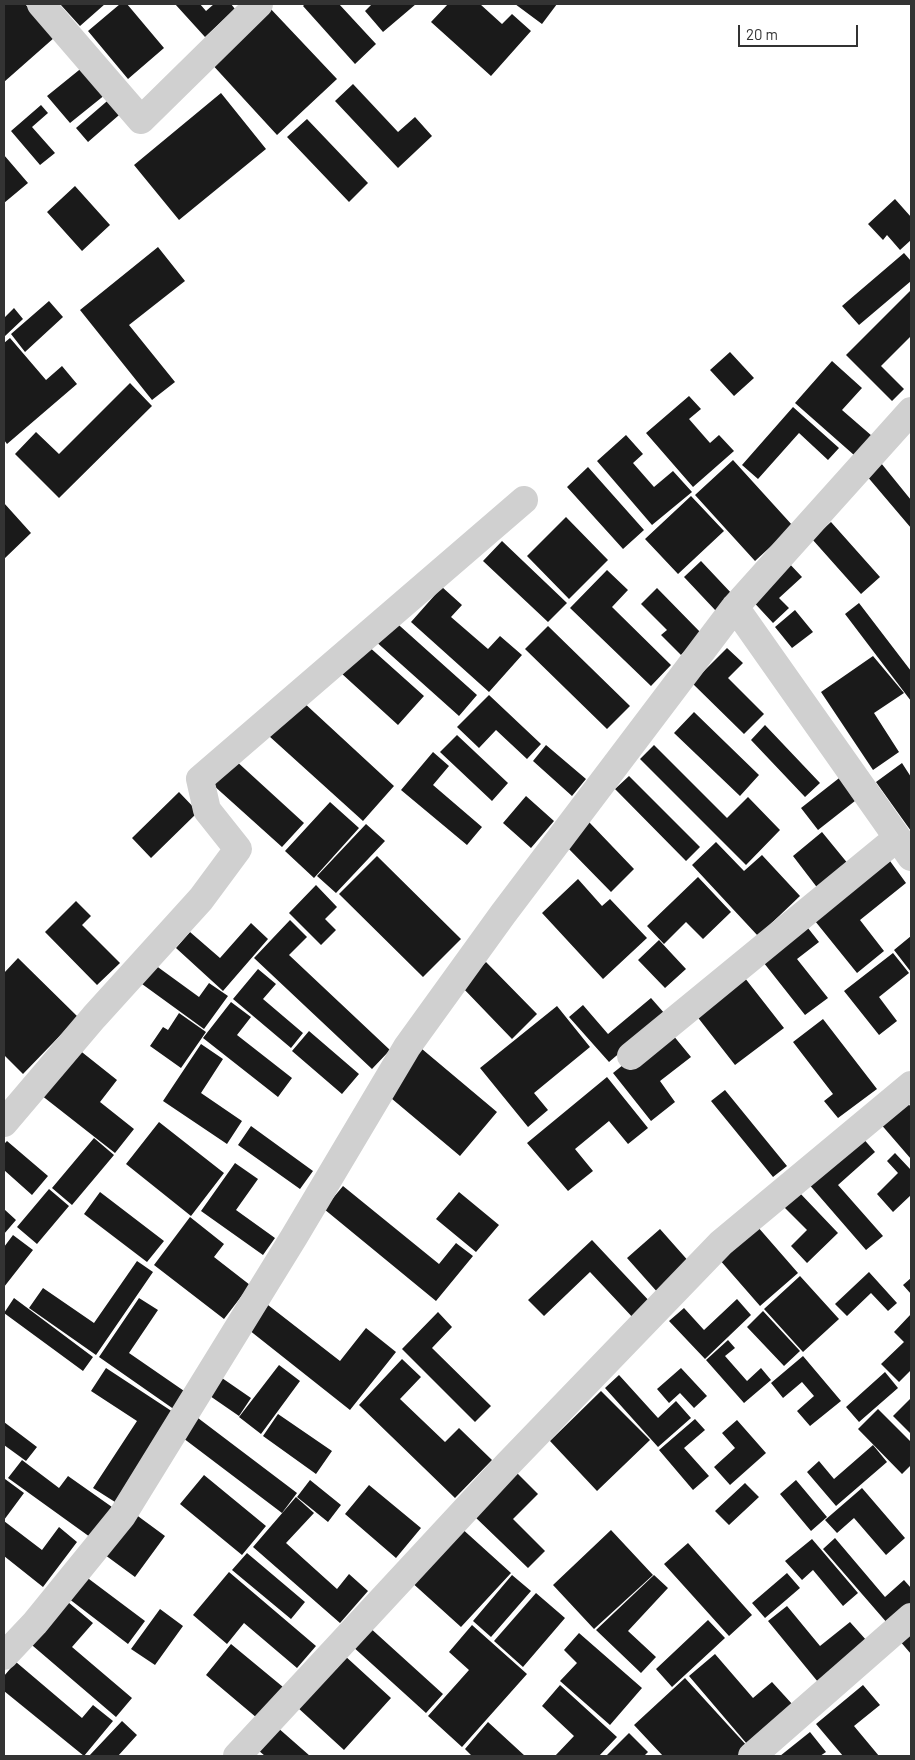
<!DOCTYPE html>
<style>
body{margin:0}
#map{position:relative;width:915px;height:1760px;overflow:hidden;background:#fff;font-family:Barlow,sans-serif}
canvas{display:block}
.frame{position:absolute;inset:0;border:5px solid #333;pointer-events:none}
.scale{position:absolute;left:738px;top:25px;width:120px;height:22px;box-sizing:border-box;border:2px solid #333;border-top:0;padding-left:6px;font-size:15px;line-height:18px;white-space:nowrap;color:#333;-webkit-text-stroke:4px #fff;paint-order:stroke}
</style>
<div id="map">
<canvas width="915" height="1760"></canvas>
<div class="frame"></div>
<div class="scale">20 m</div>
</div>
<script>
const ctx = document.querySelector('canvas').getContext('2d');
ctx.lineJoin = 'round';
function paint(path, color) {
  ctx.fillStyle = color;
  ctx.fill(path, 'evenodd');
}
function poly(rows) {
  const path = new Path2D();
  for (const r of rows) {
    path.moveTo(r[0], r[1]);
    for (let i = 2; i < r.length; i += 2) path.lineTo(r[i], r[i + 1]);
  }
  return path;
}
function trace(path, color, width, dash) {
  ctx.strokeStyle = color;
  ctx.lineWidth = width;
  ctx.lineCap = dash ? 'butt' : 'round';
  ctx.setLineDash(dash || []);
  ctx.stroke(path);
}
paint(poly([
 [4,4,25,4,55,37,4,82],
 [60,4,105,4,80,26],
 [120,4,127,4,164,48,128,79,88,31],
 [175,4,200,4,206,11,214,4,231,4,235,9,205,37],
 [305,4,339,4,376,44,355,64,303,6],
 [372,4,416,4,383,32,365,11],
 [448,4,480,4,502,24,512,14,531,31,491,76,431,22],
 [515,4,557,4,542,24],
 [268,6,337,79,277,135,209,61],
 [89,62,111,90,70,123,47,96],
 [353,84,398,132,415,117,432,136,398,168,335,101],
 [221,93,266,149,179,220,134,165],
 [113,96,126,109,88,142,76,128],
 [41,105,48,113,32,127,55,153,40,165,11,131],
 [307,119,368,183,349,202,287,137],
 [4,155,28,183,4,203],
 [75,186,110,225,82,251,47,212],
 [895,199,911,217,911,240,900,250,887,235,883,240,868,224],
 [158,247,185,281,129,325,175,382,152,400,80,310],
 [904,253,911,261,911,281,859,325,842,306],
 [911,290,911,336,881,366,904,389,892,401,846,355],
 [49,301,63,317,25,352,11,334],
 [14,308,23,319,4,337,4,318],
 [10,338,46,380,62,366,77,384,7,444,4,440,4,343],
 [730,352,754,378,734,396,710,370],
 [832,361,862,388,842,410,872,436,854,455,795,403],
 [130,383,152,406,59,498,15,454,36,432,59,454],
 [689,396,701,409,689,419,710,443,719,435,734,451,693,487,646,433],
 [793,407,839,448,828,460,799,433,758,479,742,465],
 [626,435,643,454,633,463,654,487,673,471,692,492,652,525,597,461],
 [733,460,793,526,755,561,695,495],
 [881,463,911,500,911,528,866,475],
 [588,467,644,530,623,549,567,487],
 [691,496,724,531,678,574,645,539],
 [4,503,31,533,4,559],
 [566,517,608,560,569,599,527,556],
 [831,522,880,577,861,594,812,539],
 [502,541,567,603,548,622,483,561],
 [786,560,802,577,779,598,789,608,773,623,748,596],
 [701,561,733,595,716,611,684,577],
 [607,570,628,590,612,607,671,665,651,686,570,608],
 [442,587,462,605,451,617,488,649,500,636,522,655,489,692,411,622],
 [657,588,702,634,681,655,661,635,667,630,641,604],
 [859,603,911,671,911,701,845,614],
 [795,610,813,632,792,648,775,627],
 [391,618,477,695,459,716,373,639],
 [548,626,630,706,607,729,525,649],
 [367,645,424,696,398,725,341,673],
 [727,648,743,663,728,678,764,714,744,734,692,683],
 [873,656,904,693,874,713,899,752,873,770,821,692],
 [489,695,541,744,527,759,496,730,479,748,457,727],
 [302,701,394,786,363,821,269,736],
 [694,712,759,775,740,796,674,733],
 [765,725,820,783,805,797,751,740],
 [457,735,508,783,492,801,440,752],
 [546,745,586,779,572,796,533,761],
 [654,745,727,818,748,797,780,830,746,865,640,759],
 [433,752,449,766,433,785,482,827,467,845,401,790],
 [234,759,304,823,282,847,212,784],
 [902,763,911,777,911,831,876,782],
 [843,775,860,797,818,830,801,808],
 [629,776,700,847,686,861,615,789],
 [179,792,198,812,151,858,132,838],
 [526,796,554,821,531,848,503,823],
 [330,802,359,828,314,878,285,851],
 [589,822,634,869,611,892,565,845],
 [366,824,385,841,336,893,317,876],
 [822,832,849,865,819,890,793,856],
 [716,842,744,871,762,855,800,896,758,936,692,865],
 [377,856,461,939,423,977,339,894],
 [890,861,906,883,860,920,884,951,857,973,815,921],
 [698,877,731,912,703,939,686,922,664,944,647,926],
 [578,879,602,906,610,899,647,938,603,979,542,913],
 [316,885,337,907,325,919,336,930,321,945,289,913],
 [76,901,91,916,82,925,120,963,97,985,45,932],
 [290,920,307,937,289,955,390,1050,372,1069,254,958],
 [251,923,268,939,223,991,176,948,190,932,220,958],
 [804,923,819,942,797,959,828,998,805,1015,760,958],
 [911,936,911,972,894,950],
 [659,940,686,969,665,988,638,960],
 [893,953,909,973,879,997,897,1021,879,1035,844,991],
 [18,958,78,1017,23,1074,4,1055,4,973],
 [486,962,537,1014,512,1039,461,986],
 [155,965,199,997,209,983,228,996,204,1029,142,984],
 [258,969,276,984,263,999,303,1033,291,1048,233,999],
 [741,973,784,1028,735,1065,692,1010],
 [651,998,665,1014,609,1062,569,1017,583,1005,608,1034],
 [231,1002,251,1017,237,1035,292,1078,278,1097,203,1038],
 [557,1006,590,1047,534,1093,548,1110,528,1127,480,1068],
 [179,1013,206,1032,181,1068,150,1046,163,1027,168,1030],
 [823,1019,877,1089,838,1118,824,1101,833,1094,793,1042],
 [668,1029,691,1057,660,1081,675,1102,651,1121,613,1073],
 [309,1031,359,1074,342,1094,292,1051],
 [201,1044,223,1059,201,1093,242,1121,227,1144,163,1101],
 [78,1049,117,1080,100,1102,134,1129,115,1153,41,1095],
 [422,1049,497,1112,460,1156,385,1093],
 [607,1077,648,1128,628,1144,609,1121,575,1149,593,1171,568,1191,527,1143],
 [725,1090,787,1166,773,1177,711,1101],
 [905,1100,911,1107,911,1159,879,1122],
 [159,1122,224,1173,191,1216,126,1164],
 [251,1126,313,1171,300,1189,238,1145],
 [861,1136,875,1152,838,1185,883,1236,866,1250,807,1182],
 [94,1138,114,1155,72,1205,52,1188],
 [7,1141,48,1176,32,1195,4,1170,4,1144],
 [895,1153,911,1170,911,1195,893,1212,877,1194,898,1173,887,1161],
 [235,1163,258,1179,236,1210,275,1238,263,1255,201,1211],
 [343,1186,439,1264,456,1243,473,1256,436,1301,324,1209],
 [49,1189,69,1206,37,1244,17,1227],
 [797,1190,838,1233,807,1263,791,1246,807,1230,782,1205],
 [100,1192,164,1241,147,1262,84,1214],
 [459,1192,499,1225,476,1252,436,1219],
 [4,1209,16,1220,4,1234],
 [190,1217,224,1244,214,1257,250,1285,224,1319,154,1265],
 [757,1226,798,1273,760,1306,719,1259],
 [660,1229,691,1264,659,1294,627,1258],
 [13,1235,33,1250,4,1287,4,1247],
 [592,1240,653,1305,636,1321,590,1272,544,1316,528,1300],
 [137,1261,153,1272,96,1355,29,1308,43,1288,94,1323],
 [869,1272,897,1303,888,1311,871,1293,847,1316,835,1304],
 [800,1276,839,1319,803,1352,764,1309],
 [911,1278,911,1294,903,1285],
 [14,1298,93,1357,83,1371,4,1313],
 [139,1298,158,1310,129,1353,187,1393,175,1410,99,1357],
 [737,1299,751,1315,705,1359,669,1321,684,1308,704,1330],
 [268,1305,340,1361,366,1328,396,1352,350,1410,249,1330],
 [763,1311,800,1351,784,1366,747,1327],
 [438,1312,452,1327,432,1348,491,1406,475,1422,402,1349],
 [911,1314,911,1370,899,1382,881,1364,904,1342,894,1332],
 [728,1340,735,1348,725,1356,747,1381,761,1368,771,1380,744,1403,706,1360],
 [803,1356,841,1401,810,1426,797,1411,814,1396,802,1382,783,1398,771,1383],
 [402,1359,421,1377,400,1399,445,1442,459,1428,492,1460,455,1498,359,1405],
 [279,1365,300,1381,261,1434,239,1417],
 [106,1368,173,1412,115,1502,93,1488,137,1421,91,1391],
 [681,1368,707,1396,694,1408,680,1393,669,1403,657,1389],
 [885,1372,898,1388,859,1422,846,1407],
 [619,1375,658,1418,676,1401,691,1418,658,1447,605,1388],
 [222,1378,251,1398,239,1416,210,1396],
 [601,1391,650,1440,597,1491,550,1441],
 [911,1398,911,1434,893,1416],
 [878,1409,911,1442,911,1465,902,1474,858,1429],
 [278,1414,332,1451,316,1474,263,1436],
 [198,1418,297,1493,282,1513,183,1438],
 [695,1419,705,1430,684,1448,709,1476,693,1490,659,1450],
 [737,1420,766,1453,730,1485,714,1467,735,1448,722,1433],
 [4,1422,37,1447,26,1461,4,1445],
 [873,1445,887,1462,836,1506,807,1472,819,1461,834,1479],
 [22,1460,59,1488,68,1476,112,1507,90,1537,8,1478],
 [516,1472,538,1494,513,1519,545,1551,528,1568,473,1515],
 [204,1475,266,1526,242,1555,180,1504],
 [5,1479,24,1493,4,1520,4,1480],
 [310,1480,341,1505,328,1522,297,1497],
 [796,1480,827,1517,811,1531,780,1494],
 [745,1483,759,1497,729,1525,715,1511],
 [369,1485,421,1528,396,1558,345,1514],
 [862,1488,905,1538,886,1555,854,1518,837,1533,825,1520],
 [296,1497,314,1513,286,1543,337,1589,349,1574,368,1591,340,1623,253,1547],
 [131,1511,165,1536,135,1577,101,1552],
 [4,1521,42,1550,59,1527,77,1542,43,1587,4,1556],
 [459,1526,511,1573,461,1627,409,1580],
 [611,1530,653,1575,594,1629,553,1585],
 [835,1538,885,1597,904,1580,911,1588,911,1603,888,1624,823,1549],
 [812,1539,858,1593,843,1606,813,1570,802,1580,785,1561],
 [688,1543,752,1615,729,1636,664,1564],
 [247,1553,305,1602,291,1619,232,1570],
 [229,1572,316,1646,297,1668,244,1623,227,1644,193,1615],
 [81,1573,145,1621,128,1644,64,1595],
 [787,1573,800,1588,765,1618,752,1603],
 [512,1575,531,1591,491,1637,473,1621],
 [654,1575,668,1588,628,1631,656,1657,641,1673,596,1630],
 [536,1593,565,1618,523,1667,494,1641],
 [62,1597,93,1623,72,1647,132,1698,116,1717,26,1640],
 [787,1606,820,1646,850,1622,867,1641,818,1682,768,1621],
 [160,1609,183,1626,155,1665,131,1649],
 [708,1620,725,1638,672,1687,656,1669],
 [472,1625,527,1674,462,1747,428,1716,469,1670,449,1652],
 [368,1626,443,1694,426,1713,351,1645],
 [911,1630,911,1654,899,1640],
 [579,1633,642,1688,610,1725,560,1681,577,1663,564,1650],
 [231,1644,283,1687,257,1718,206,1675],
 [715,1654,753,1698,772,1682,793,1705,747,1744,689,1676],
 [344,1655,391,1698,344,1750,297,1707],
 [16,1662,82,1718,93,1705,113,1721,84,1756,4,1691,4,1676],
 [685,1678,748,1747,737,1756,663,1756,634,1725],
 [560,1685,617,1737,599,1756,555,1756,574,1736,542,1706],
 [863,1685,880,1705,854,1726,879,1756,843,1756,816,1724],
 [122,1721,137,1735,118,1756,89,1756],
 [488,1722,525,1756,472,1756,465,1749],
 [277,1727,310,1756,265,1756,258,1750],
 [810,1732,826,1752,820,1756,780,1756],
 [629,1733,648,1752,644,1756,606,1756]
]), '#1a1a1a');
trace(poly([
 [41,4,141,120,259,4],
 [735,607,911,857],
 [631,1056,897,838],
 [4,1123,94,1017,201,899,238,849,207,810,200,779,524,500],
 [4,1656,35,1623,122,1516,294,1237,407,1047,503,914,735,607,911,411],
 [237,1756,507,1465,721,1243,911,1085],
 [752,1756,911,1617]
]), '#d0d0d0', 28);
</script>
